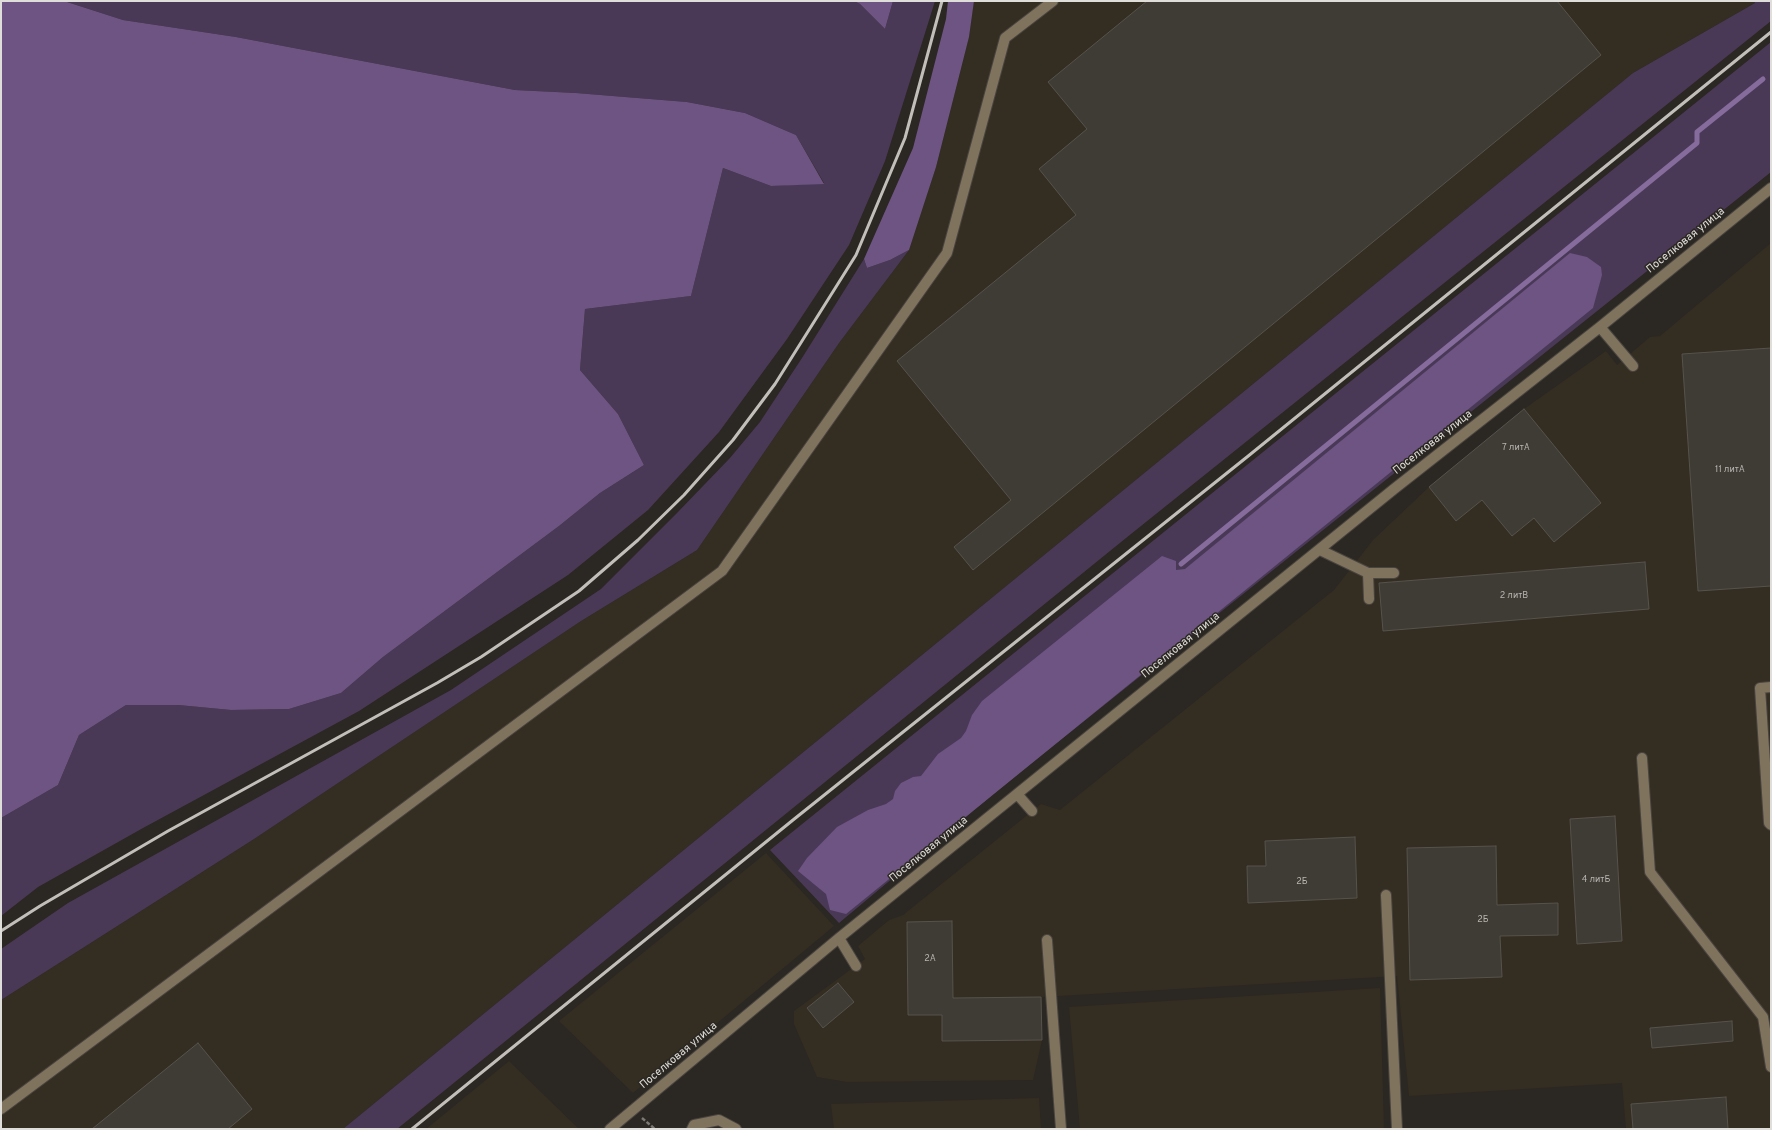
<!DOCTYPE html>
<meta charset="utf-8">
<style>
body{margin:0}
#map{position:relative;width:1772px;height:1130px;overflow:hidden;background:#2b2722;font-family:Overpass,sans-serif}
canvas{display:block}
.frame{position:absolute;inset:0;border:2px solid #e0deda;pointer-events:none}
</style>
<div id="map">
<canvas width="1772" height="1130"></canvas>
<div class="frame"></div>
</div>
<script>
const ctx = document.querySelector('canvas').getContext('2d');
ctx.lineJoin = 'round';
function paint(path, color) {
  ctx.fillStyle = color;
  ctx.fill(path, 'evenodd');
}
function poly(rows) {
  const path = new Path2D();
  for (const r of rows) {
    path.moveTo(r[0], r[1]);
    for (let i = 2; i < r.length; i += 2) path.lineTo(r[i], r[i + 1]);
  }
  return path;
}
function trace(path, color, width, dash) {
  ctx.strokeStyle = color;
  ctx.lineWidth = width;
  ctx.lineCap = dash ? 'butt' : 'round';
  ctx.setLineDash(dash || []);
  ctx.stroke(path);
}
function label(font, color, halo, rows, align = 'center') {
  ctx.font = font + ' Overpass,sans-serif';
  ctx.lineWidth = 3;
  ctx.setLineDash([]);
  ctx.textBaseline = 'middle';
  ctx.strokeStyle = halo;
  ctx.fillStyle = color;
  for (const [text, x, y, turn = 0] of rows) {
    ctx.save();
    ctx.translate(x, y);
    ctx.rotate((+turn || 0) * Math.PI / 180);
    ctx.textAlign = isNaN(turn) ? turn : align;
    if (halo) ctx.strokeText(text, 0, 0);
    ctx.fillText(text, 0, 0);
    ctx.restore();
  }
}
paint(poly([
 [974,1,1754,1,1755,3,1633,73,343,1129,1,1129,1,1000,254,839,581,621,697,550,839,343,909,250,936,167,969,37],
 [1771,243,1771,1129,1626,1129,1622,1083,1409,1096,1397,976,1042,997,1042,1040,1033,1080,847,1082,817,1077,794,1024,794,1011,865,959,858,946,889,920,903,915,1041,804,1060,810,1334,590,1373,540,1429,487,1524,409,1606,351,1617,365,1650,337,1660,336],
 [766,853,834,926,633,1093,559,1021],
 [1380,988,1384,1129,1080,1129,1069,1007],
 [509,1061,579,1129,426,1129],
 [1039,1098,1041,1129,834,1129,831,1104]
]), '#342d22');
paint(poly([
 [64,1,854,1,860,4,885,29,893,1,935,1,885,161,849,245,787,339,719,432,648,510,568,575,359,711,143,828,38,887,1,916,1,818,58,785,79,735,126,705,178,705,231,710,289,709,341,693,383,657,559,526,600,493,644,465,618,414,580,370,585,309,691,296,723,168,771,186,824,183,796,135,745,113,687,102,576,93,515,90,236,37,123,20],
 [1754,1,1771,1,1771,21,1126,538,397,1129,343,1129,1633,73,1755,3],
 [1771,42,1771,172,1003,786,839,923,770,850],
 [909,250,839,343,697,550,581,621,254,839,1,1000,1,949,68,903,451,690,601,589,677,513,730,458,760,422,802,358,864,259,867,268,890,260]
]), '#493957');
paint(poly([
 [1,1,64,1,123,20,236,37,515,90,576,93,687,102,745,113,796,135,824,184,771,186,723,168,691,296,585,309,580,370,618,414,644,465,600,493,559,526,383,657,341,693,289,709,231,710,178,705,126,705,79,735,58,785,1,818],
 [854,1,893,1,885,29,860,4],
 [948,1,974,1,969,37,936,167,909,250,890,260,867,268,864,259,913,148,946,19],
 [1570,253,1587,257,1601,267,1602,275,1593,308,846,914,830,910,826,894,798,871,807,858,837,827,868,810,886,804,893,799,895,791,901,783,913,777,921,776,938,754,961,738,966,731,972,715,982,701,1162,556,1176,561,1176,570,1185,569]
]), '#6d5482');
trace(poly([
 [1181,564,1697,143,1697,132,1763,79]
]), '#866c9c', 5);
const building = poly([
 [1147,1,1557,1,1601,55,973,570,954,547,1011,500,897,361,1076,215,1039,169,1087,129,1048,82,1147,1],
 [1771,348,1771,586,1698,591,1682,354,1771,348],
 [1524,409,1601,503,1554,542,1534,518,1512,536,1482,500,1456,521,1429,487,1524,409],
 [1645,562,1649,609,1383,631,1379,583,1645,562],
 [1615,816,1622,941,1577,944,1570,819,1615,816],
 [1355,837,1357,898,1248,903,1247,866,1266,866,1265,841,1355,837],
 [1496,846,1497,905,1558,903,1558,935,1500,936,1502,977,1410,980,1407,848,1496,846],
 [952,921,953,998,1041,997,1042,1040,942,1041,942,1015,908,1015,907,922,952,921],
 [838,983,854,1002,823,1028,807,1008,838,983],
 [1732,1021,1733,1041,1652,1048,1650,1028,1732,1021],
 [198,1043,252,1109,228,1129,92,1129,198,1043],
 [1726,1097,1728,1129,1633,1129,1631,1104,1726,1097]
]);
paint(building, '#3f3b35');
trace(building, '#56524c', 1);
const minor = poly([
 [1600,327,1633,366],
 [1320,550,1368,573,1394,573],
 [1368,573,1369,599],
 [1771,687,1760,688,1769,823,1771,825],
 [1642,758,1650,872,1763,1017,1771,1067],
 [1017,794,1032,811],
 [1386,895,1397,1129],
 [839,938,856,966],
 [1047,940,1061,1129],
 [1,1109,722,571,947,253,1005,38,1053,1],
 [610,1129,839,938,1394,489,1600,327,1771,188],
 [692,1129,694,1125,719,1120,736,1129]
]);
trace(minor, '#48443f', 12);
trace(poly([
 [642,1118,655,1129]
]), '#7c7974', 2.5, [4, 2]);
trace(minor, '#80735e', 10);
trace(poly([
 [1,931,40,906,168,831,437,683,481,657,579,591,638,540,684,495,733,440,775,384,856,255,905,138,942,1],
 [412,1129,793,820,1247,457,1771,32]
]), '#c2bfbb', 3);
label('9px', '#b8b5b1', null, [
 ["7 литА",1516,448],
 ["11 литА",1730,470],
 ["2 литВ",1514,596],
 ["4 литБ",1596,880],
 ["2Б",1302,882],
 ["2Б",1483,920],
 ["2А",930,959]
]);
label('11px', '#e0deda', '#2b2722', [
 ["Поселковая улица",1686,241,-39],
 ["Поселковая улица",1433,443,-38],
 ["Поселковая улица",1181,646,-39],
 ["Поселковая улица",929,850,-39],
 ["Поселковая улица",679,1056,-40]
]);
</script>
